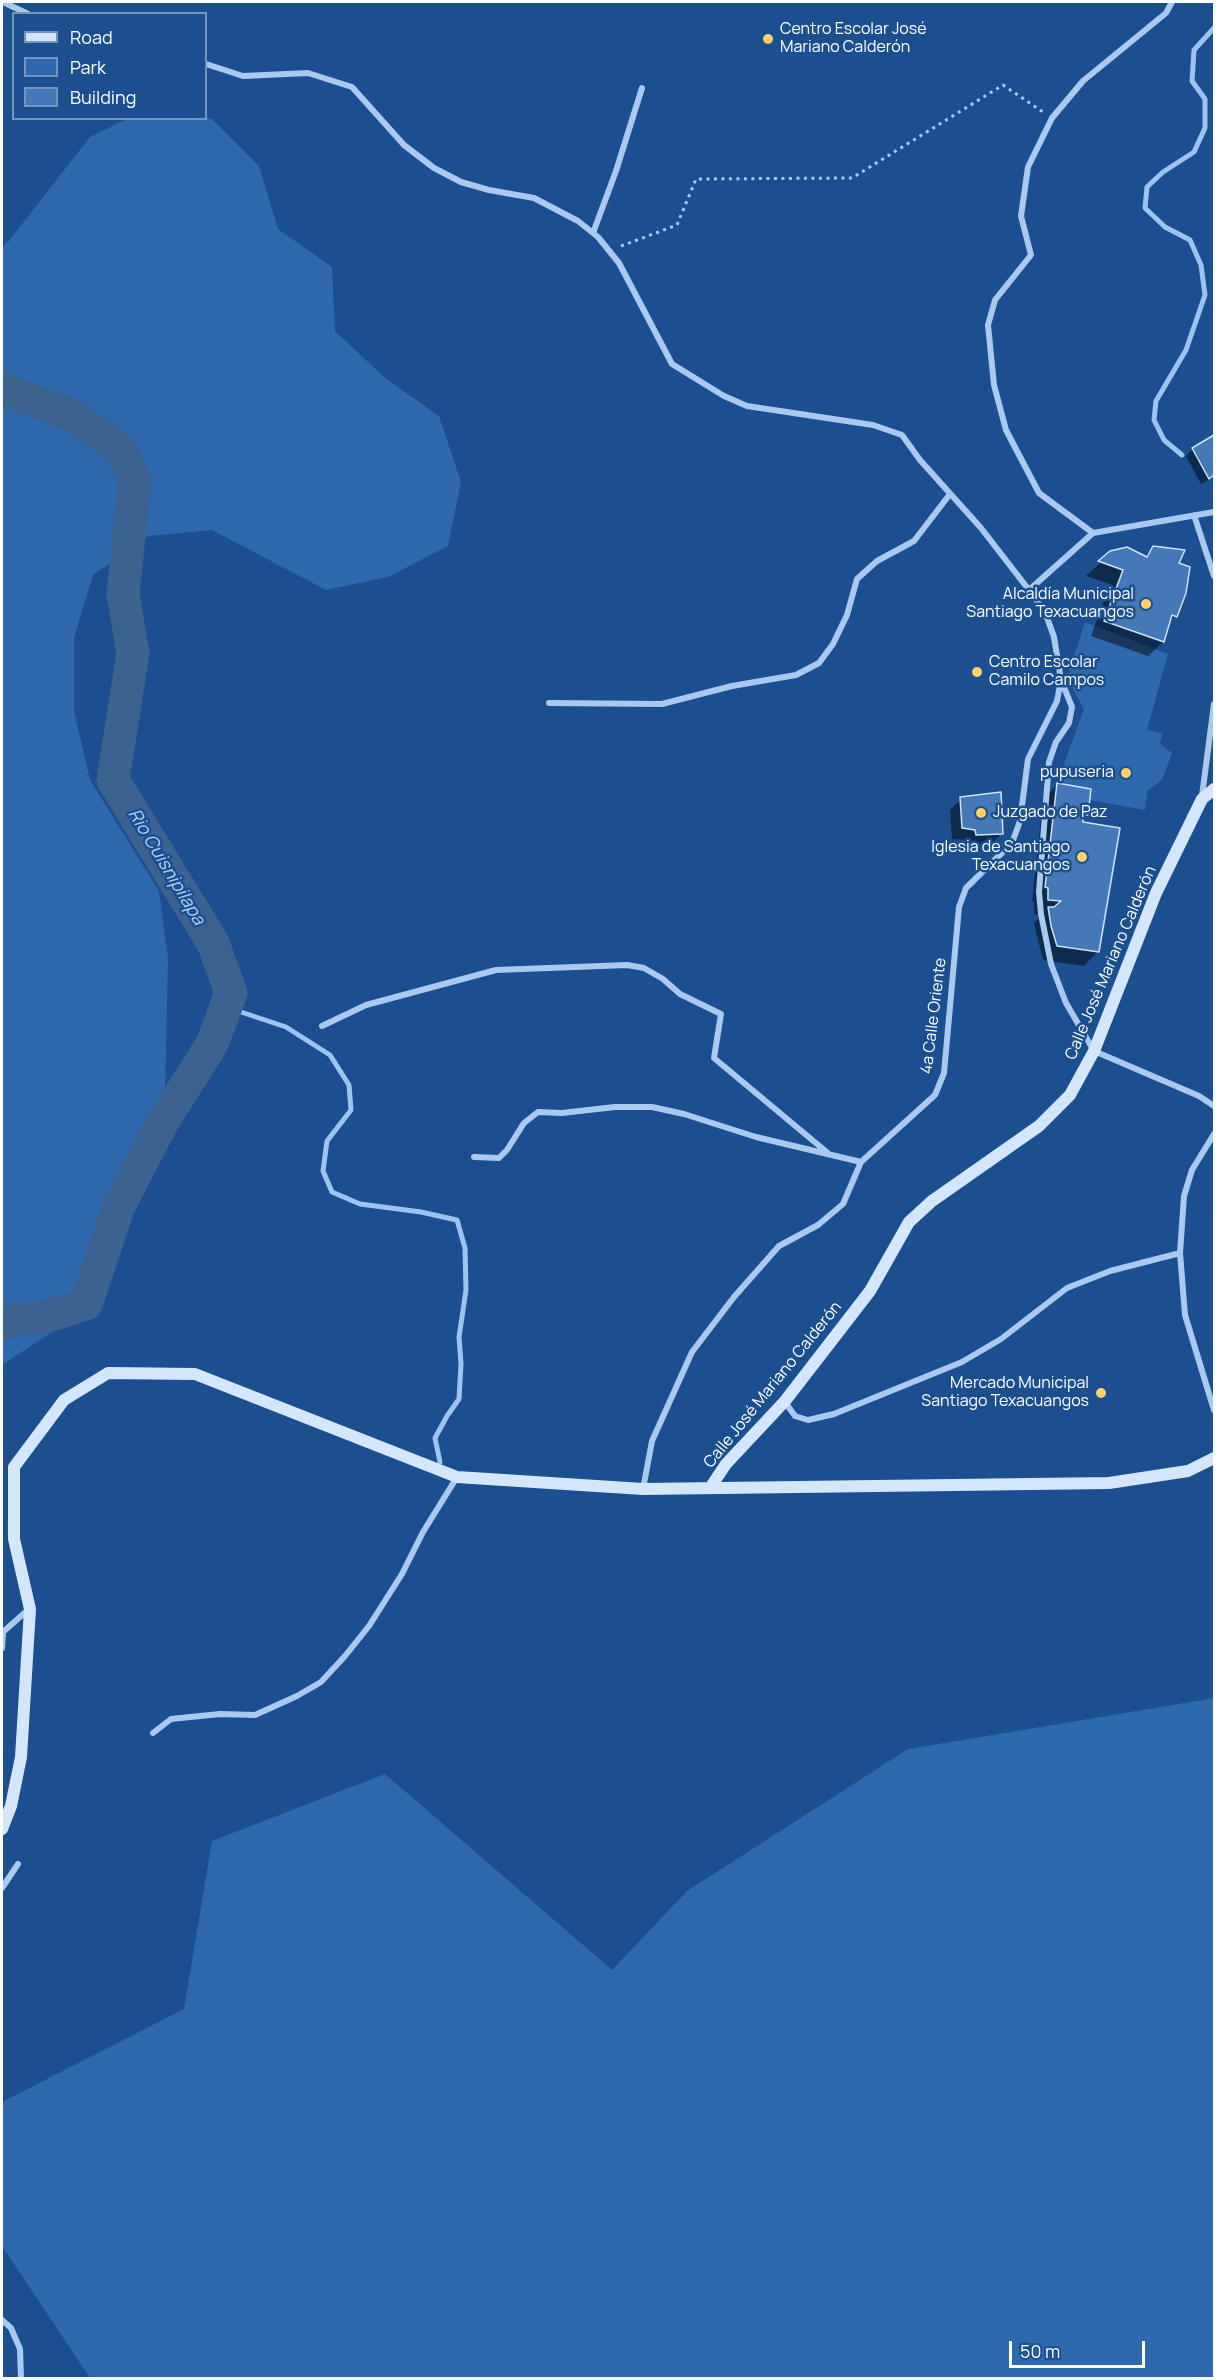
<!DOCTYPE html>
<meta charset="utf-8">
<style>
body{margin:0}
#map{position:relative;width:1216px;height:2380px;overflow:hidden;background:#1b4f8f;font-family:Manrope,sans-serif}
canvas{display:block}
.frame{position:absolute;inset:0;border:3px solid #fff;pointer-events:none}
.legend{position:absolute;left:12px;top:12px;width:195px;height:108px;box-sizing:border-box;background:#1b4f8f;border:2px solid #7695bc;margin:0;padding:8px 10px;list-style:none;font-size:18px;color:#fff}
.legend li{display:flex;align-items:center;gap:12px;height:30px}
.legend b{width:30px;border:2px solid #7695bc}
.scale{position:absolute;left:1009px;top:2341px;width:136px;height:27px;box-sizing:border-box;border:3px solid #fff;border-top:0;padding-left:8px;font-size:18px;line-height:21px;white-space:nowrap;color:#fff;-webkit-text-stroke:4px #1b4f8f;paint-order:stroke}
</style>
<div id="map">
<canvas width="1216" height="2380"></canvas>
<div class="frame"></div>
<ul class="legend">
<li><b style="height:8px;background:#d6e6fa"></b>Road</li>
<li><b style="height:16px;background:#2e69ad"></b>Park</li>
<li><b style="height:16px;background:#4478b7"></b>Building</li>
</ul>
<div class="scale">50 m</div>
</div>
<script>
const ctx = document.querySelector('canvas').getContext('2d');
ctx.lineJoin = 'round';
function paint(path, color) {
  ctx.fillStyle = color;
  ctx.fill(path, 'evenodd');
}
function poly(rows) {
  const path = new Path2D();
  for (const r of rows) {
    path.moveTo(r[0], r[1]);
    for (let i = 2; i < r.length; i += 2) path.lineTo(r[i], r[i + 1]);
  }
  return path;
}
function trace(path, color, width, dash) {
  ctx.strokeStyle = color;
  ctx.lineWidth = width;
  ctx.lineCap = dash ? 'butt' : 'round';
  ctx.setLineDash(dash || []);
  ctx.stroke(path);
}
function label(font, color, halo, rows, align = 'center') {
  ctx.font = font + ' Manrope,sans-serif';
  ctx.lineWidth = 5;
  ctx.setLineDash([]);
  ctx.textBaseline = 'middle';
  ctx.strokeStyle = halo;
  ctx.fillStyle = color;
  for (const [text, x, y, turn = 0] of rows) {
    ctx.save();
    ctx.translate(x, y);
    ctx.rotate((+turn || 0) * Math.PI / 180);
    ctx.textAlign = isNaN(turn) ? turn : align;
    if (halo) ctx.strokeText(text, 0, 0);
    ctx.fillText(text, 0, 0);
    ctx.restore();
  }
}
paint(poly([
 [206,118,212,119,259,166,278,229,332,267,335,331,385,378,439,416,461,482,448,546,388,577,326,590,212,530,149,536,93,575,74,638,74,711,90,780,159,891,168,958,165,1097,110,1189,75,1317,2,1365,2,246,8,242,90,137,127,119],
 [1085,622,1168,654,1147,730,1162,733,1160,744,1172,753,1162,780,1147,791,1145,810,1090,800,1091,789,1057,783,1084,709,1067,678],
 [1214,1698,1214,2378,90,2378,2,2246,2,2102,184,2009,212,1841,385,1774,612,1970,687,1891,908,1749]
]), '#2e69ad');
paint(poly([
 [1214,437,1214,477,1201,484,1186,456,1193,449],
 [1154,547,1175,616,1168,623,1163,642,1148,656,1091,636,1110,584,1086,576,1111,553,1144,557],
 [1057,785,1087,814,1081,823,1098,951,1084,966,1043,960,1034,923,1042,915,1034,914,1034,902,1032,901,1043,799],
 [961,799,1001,834,990,845,966,845,965,840,952,839,950,810]
]), '#0007');
trace(poly([
 [1182,455,1164,440,1154,420,1156,401,1186,350,1205,295,1201,265,1190,240,1165,227,1145,208,1147,187,1163,172,1194,152,1205,128,1205,99,1192,81,1194,50,1214,28],
 [226,1007,286,1027,330,1055,349,1085,351,1110,327,1141,323,1171,332,1192,360,1204,421,1212,457,1220,465,1248,466,1290,459,1337,461,1364,459,1399,447,1416,435,1438,440,1462]
]), '#9cc4f0', 5);
trace(poly([
 [2,389,69,414,120,448,135,480,123,594,133,653,113,780,213,943,231,993,212,1044,162,1123,118,1208,86,1304,42,1318,23,1319,2,1324]
]), '#3c6290', 33);
const building = poly([
 [1214,435,1214,475,1209,479,1192,448,1214,435],
 [1153,546,1185,550,1179,563,1190,567,1186,593,1177,617,1172,615,1164,642,1104,621,1123,570,1098,561,1110,551,1127,547,1147,557,1153,546],
 [1057,783,1091,789,1088,815,1083,815,1083,822,1120,828,1099,952,1057,946,1051,926,1048,907,1054,907,1061,901,1048,900,1048,888,1045,887,1057,783],
 [1001,792,1003,834,976,835,975,830,962,828,960,797,1001,792]
]);
paint(building, '#4478b7');
trace(building, '#cfe3fa', 1.5);
trace(poly([
 [621,246,677,225,696,179,852,178,1003,85,1043,112]
]), '#a9c9ee', 3, [3, 4.5]);
trace(poly([
 [3,2,28,14],
 [206,64,243,76,308,73,352,87,404,145,434,168,461,182,489,190,534,198,578,221,598,237,619,263,672,364,724,396,747,406,873,425,902,435,920,460,981,528,1029,590,1045,612,1054,637,1061,680,1072,707,1069,723,1056,742,1049,762,1039,892,1041,914,1051,964,1066,1003,1094,1051,1199,1096,1214,1106],
 [593,233,616,171,642,88],
 [1194,515,1214,576],
 [1093,533,1039,493,1006,430,994,385,988,325,995,300,1031,255,1021,216,1028,167,1052,118,1083,81,1166,13,1172,2],
 [1029,590,1093,533,1214,512],
 [549,703,662,704,732,686,796,675,819,663,833,644,847,615,857,579,877,561,914,541,950,494],
 [1202,796,1214,704],
 [322,1026,366,1005,496,970,627,965,644,968,663,979,680,994,721,1014,714,1058,829,1154],
 [1214,1134,1192,1170,1184,1196,1180,1253,1185,1315,1214,1410],
 [474,1157,499,1158,507,1150,524,1123,538,1112,562,1113,615,1107,652,1107,684,1114,756,1137,861,1162],
 [785,1402,795,1416,808,1420,834,1414,962,1362,1001,1339,1067,1288,1110,1271,1180,1253],
 [643,1489,652,1441,692,1352,734,1297,779,1246,818,1225,843,1204,861,1162,935,1095,944,1073,959,907,966,888,1012,843,1020,821,1028,759,1057,701,1061,680],
 [2,1648,3,1632,29,1609],
 [153,1733,171,1719,220,1714,255,1715,297,1696,321,1682,345,1656,369,1626,402,1574,423,1532,457,1477],
 [2,1888,18,1864],
 [2,2320,11,2328,20,2349,21,2378]
]), '#a9c9ee', 6);
trace(poly([
 [710,1488,726,1464,785,1401,870,1291,909,1222,932,1201,1039,1126,1070,1095,1094,1051,1156,893,1202,799,1214,789],
 [2,1829,11,1806,21,1757,30,1609,14,1539,14,1467,64,1400,108,1373,195,1374,457,1477,643,1489,1109,1483,1188,1471,1214,1458]
]), '#d6e6fa', 12);
for (const [x, y, r, color] of [
 [768,39,6,"#ffd166"],
 [1146,604,6,"#ffd166"],
 [977,672,6,"#ffd166"],
 [1126,773,6,"#ffd166"],
 [981,813,6,"#ffd166"],
 [1082,857,6,"#ffd166"],
 [1101,1393,6,"#ffd166"]
]) {
  const dot = new Path2D();
  dot.arc(x, y, r, 0, 2 * Math.PI);
  ctx.fillStyle = color;
  ctx.fill(dot);
  trace(dot, '#1b4f8f', 2);
}
label('16px', '#fff', '#1b4f8f', [
 ["Centro Escolar José",780,30,"left"],
 ["Mariano Calderón",780,48,"left"],
 ["Alcaldía Municipal",1134,595],
 ["Santiago Texacuangos",1134,613],
 ["Centro Escolar",989,663,"left"],
 ["Camilo Campos",989,681,"left"],
 ["pupuseria",1114,773],
 ["Juzgado de Paz",993,813,"left"],
 ["Iglesia de Santiago",1070,848],
 ["Texacuangos",1070,866],
 ["Mercado Municipal",1089,1384],
 ["Santiago Texacuangos",1089,1402]
], 'right');
label('16px', '#fff', '#1b4f8f', [
 ["Calle José Mariano Calderón",1111,963,-67],
 ["4a Calle Oriente",934,1016,-83],
 ["Calle José Mariano Calderón",773,1385,-51]
]);
label('italic 18px', '#b5d3f5', '#1b4f8f', [
 ["Rio Cuisnipilapa",166,867,59]
]);
</script>
